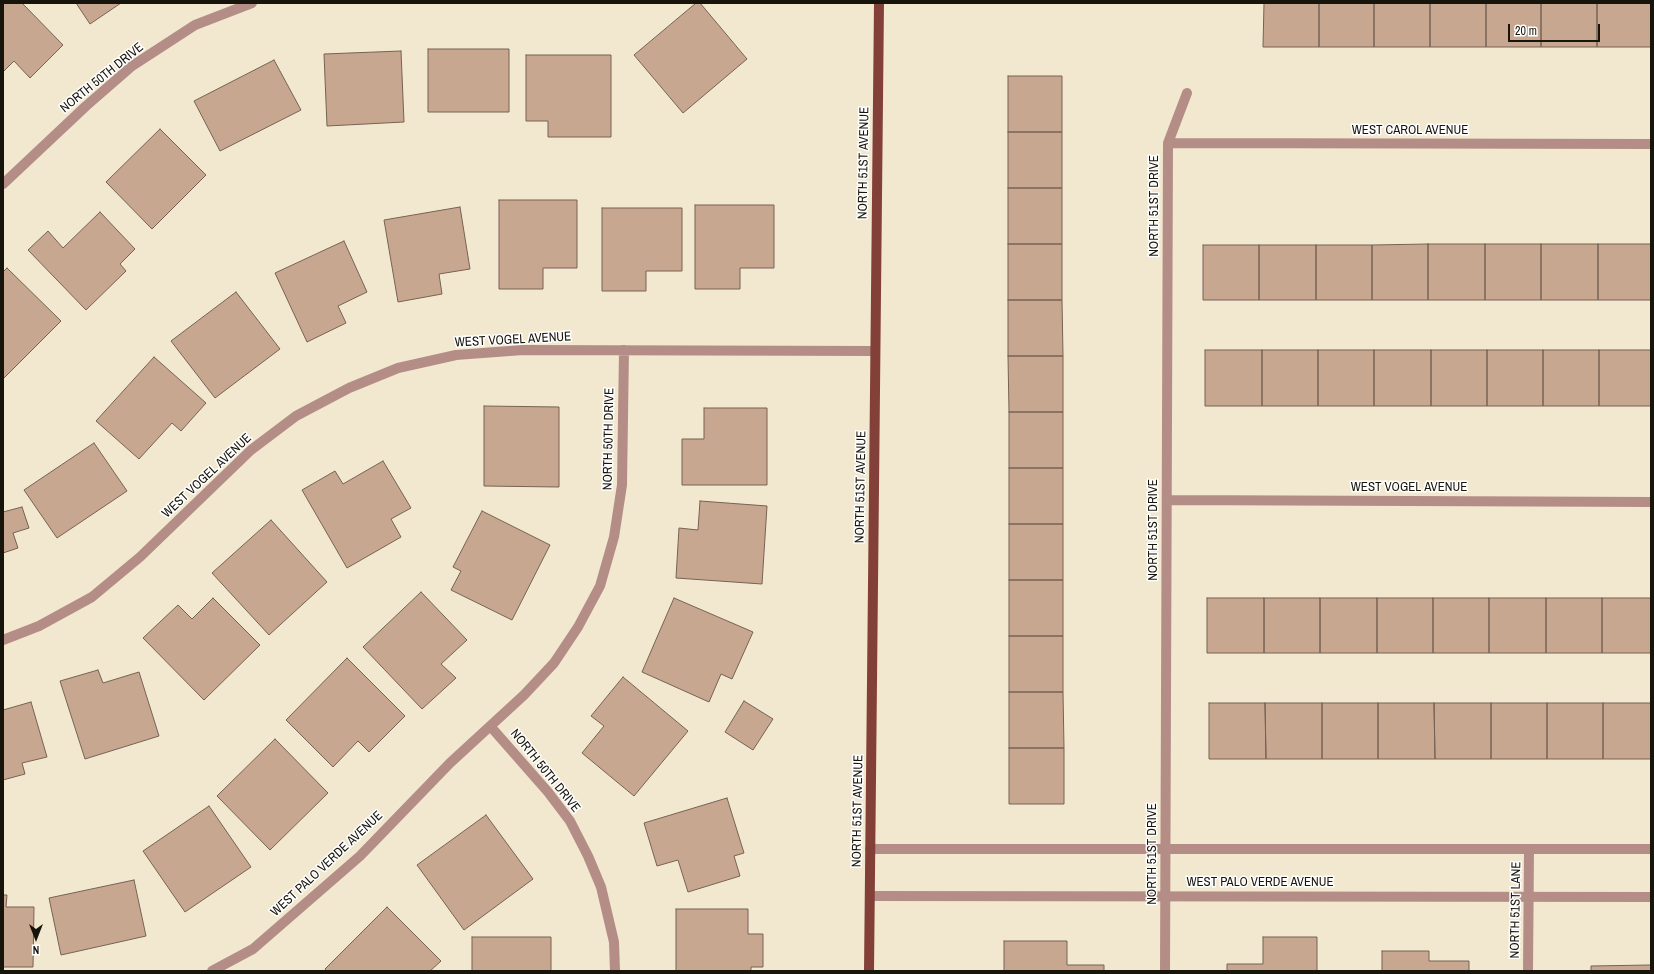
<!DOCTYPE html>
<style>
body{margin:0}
#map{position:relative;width:1654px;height:974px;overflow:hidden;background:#f1e8cf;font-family:"Archivo Narrow",sans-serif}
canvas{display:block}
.frame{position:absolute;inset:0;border:4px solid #17140b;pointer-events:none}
.north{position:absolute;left:16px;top:918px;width:40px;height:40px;-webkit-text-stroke:3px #fff;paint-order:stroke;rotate:180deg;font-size:11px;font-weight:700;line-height:16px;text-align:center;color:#17140b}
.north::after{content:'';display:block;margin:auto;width:14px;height:18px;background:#17140b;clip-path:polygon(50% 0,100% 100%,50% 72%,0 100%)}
.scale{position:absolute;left:1508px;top:24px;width:92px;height:18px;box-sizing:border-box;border:2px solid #17140b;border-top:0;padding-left:5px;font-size:12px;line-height:14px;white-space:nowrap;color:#17140b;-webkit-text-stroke:3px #fff;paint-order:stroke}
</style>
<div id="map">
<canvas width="1654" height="974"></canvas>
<div class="frame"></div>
<div class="north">N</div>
<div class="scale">20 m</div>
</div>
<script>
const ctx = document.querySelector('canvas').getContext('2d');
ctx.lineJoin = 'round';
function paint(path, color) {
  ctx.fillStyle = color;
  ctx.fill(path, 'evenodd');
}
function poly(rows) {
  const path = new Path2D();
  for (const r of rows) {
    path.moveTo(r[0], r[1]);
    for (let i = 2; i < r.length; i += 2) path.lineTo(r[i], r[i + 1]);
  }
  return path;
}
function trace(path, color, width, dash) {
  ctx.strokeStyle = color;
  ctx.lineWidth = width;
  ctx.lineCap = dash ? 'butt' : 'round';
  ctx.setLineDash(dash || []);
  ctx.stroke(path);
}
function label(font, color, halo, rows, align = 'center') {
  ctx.font = font + ' "Archivo Narrow",sans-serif';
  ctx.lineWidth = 3;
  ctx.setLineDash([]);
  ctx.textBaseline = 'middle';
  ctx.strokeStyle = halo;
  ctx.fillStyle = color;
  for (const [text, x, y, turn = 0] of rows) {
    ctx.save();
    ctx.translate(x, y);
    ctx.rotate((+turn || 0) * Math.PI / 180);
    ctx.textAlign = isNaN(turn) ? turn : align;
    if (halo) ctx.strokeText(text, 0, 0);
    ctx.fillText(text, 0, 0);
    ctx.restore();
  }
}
const building = poly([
 [3,3,22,3,63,45,30,78,14,61,3,72,3,3],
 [76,3,121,3,90,24,76,3],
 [696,3,700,3,747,59,683,113,634,55,696,3],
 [1264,3,1319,3,1319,47,1263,47,1264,3],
 [1319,3,1374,3,1374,47,1319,47,1319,3],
 [1374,3,1430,3,1430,47,1374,47,1374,3],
 [1430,3,1486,3,1486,47,1430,47,1430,3],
 [1486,3,1541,3,1541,47,1486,47,1486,3],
 [1541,3,1597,3,1597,47,1541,47,1541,3],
 [1597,3,1651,3,1651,47,1597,47,1597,3],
 [428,49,509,49,509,112,428,112,428,49],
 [401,51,404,122,327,126,324,54,401,51],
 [526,55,611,55,611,137,548,137,548,121,526,121,526,55],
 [274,60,301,110,220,151,194,101,274,60],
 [1008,76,1062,76,1062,132,1008,132,1008,76],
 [160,129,206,175,152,229,106,182,160,129],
 [1008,132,1062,132,1062,188,1008,188,1008,132],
 [1008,188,1062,188,1062,244,1008,244,1008,188],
 [499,200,577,200,577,268,543,268,543,289,499,289,499,200],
 [695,205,774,205,774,268,740,268,740,289,695,289,695,205],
 [460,207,470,269,439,274,442,294,398,302,384,220,460,207],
 [602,208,682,208,682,271,646,271,646,291,602,291,602,208],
 [100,212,135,249,120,264,126,271,86,310,28,250,48,231,63,248,100,212],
 [344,241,367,292,338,306,346,323,307,342,275,273,344,241],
 [1008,244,1062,244,1062,300,1008,300,1008,244],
 [1428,244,1485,244,1485,300,1428,300,1428,244],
 [1428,244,1428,300,1372,300,1372,245,1428,244],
 [1485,244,1541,244,1541,300,1485,300,1485,244],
 [1541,244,1598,244,1598,300,1541,300,1541,244],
 [1598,244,1651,244,1651,300,1598,300,1598,244],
 [1203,245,1259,245,1259,300,1203,300,1203,245],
 [1259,245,1316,245,1316,300,1259,300,1259,245],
 [1316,245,1372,245,1372,300,1316,300,1316,245],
 [7,268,61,321,3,379,3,272,7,268],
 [236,292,280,349,215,398,171,341,236,292],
 [1008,300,1062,300,1063,356,1008,356,1008,300],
 [1205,350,1262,350,1262,406,1205,406,1205,350],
 [1262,350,1318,350,1318,406,1262,406,1262,350],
 [1318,350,1374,350,1374,406,1318,406,1318,350],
 [1374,350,1431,350,1431,406,1374,406,1374,350],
 [1431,350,1487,350,1487,406,1431,406,1431,350],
 [1487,350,1543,350,1543,406,1487,406,1487,350],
 [1543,350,1599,350,1599,406,1543,406,1543,350],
 [1599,350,1651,350,1651,406,1599,406,1599,350],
 [1008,356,1063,356,1063,412,1009,412,1008,356],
 [154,357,206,403,181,431,172,423,139,459,96,421,154,357],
 [484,406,559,407,559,487,484,486,484,406],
 [704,408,767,408,767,485,682,485,682,439,704,439,704,408],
 [1009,412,1063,412,1063,468,1009,468,1009,412],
 [94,443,127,491,57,538,24,490,94,443],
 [383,461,411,508,391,519,401,537,347,568,302,490,335,471,343,484,383,461],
 [1009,468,1063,468,1063,524,1009,524,1009,468],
 [700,501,767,506,762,584,676,578,679,528,698,530,700,501],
 [22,507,29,528,13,533,18,548,3,553,3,512,22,507],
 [482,511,550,545,512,620,451,590,461,571,453,567,482,511],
 [271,520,327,582,269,635,212,573,271,520],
 [1009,524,1063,524,1063,580,1009,580,1009,524],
 [1009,580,1063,580,1063,636,1009,636,1009,580],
 [421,592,467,640,441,664,456,678,422,709,363,647,421,592],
 [213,598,260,645,204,700,143,638,178,605,192,619,213,598],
 [674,598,753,632,732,679,721,674,709,702,642,672,674,598],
 [1207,598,1264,598,1264,653,1207,653,1207,598],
 [1264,598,1320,598,1320,653,1264,653,1264,598],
 [1320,598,1377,598,1377,653,1320,653,1320,598],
 [1377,598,1433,598,1433,653,1377,653,1377,598],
 [1433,598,1489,598,1489,653,1433,653,1433,598],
 [1489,598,1546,598,1546,653,1489,653,1489,598],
 [1546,598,1602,598,1602,653,1546,653,1546,598],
 [1602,598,1651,598,1651,653,1602,653,1602,598],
 [1009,636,1063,636,1063,692,1009,692,1009,636],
 [347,658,405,716,369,752,358,741,333,767,286,720,347,658],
 [98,670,103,683,139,672,159,736,85,759,60,681,98,670],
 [623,677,688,731,634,796,582,753,604,726,591,716,623,677],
 [1009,692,1063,692,1064,748,1009,748,1009,692],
 [744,701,773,719,753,750,725,732,744,701],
 [31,702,47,757,22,763,25,774,3,780,3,710,31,702],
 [1209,703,1265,703,1266,759,1209,759,1209,703],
 [1265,703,1322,703,1322,759,1266,759,1265,703],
 [1322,703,1378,703,1378,759,1322,759,1322,703],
 [1378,703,1434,703,1435,759,1378,759,1378,703],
 [1434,703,1491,703,1491,759,1435,759,1434,703],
 [1491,703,1547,703,1547,759,1491,759,1491,703],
 [1547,703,1603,703,1603,759,1547,759,1547,703],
 [1603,703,1651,703,1651,759,1603,759,1603,703],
 [275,739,328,793,270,850,217,796,275,739],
 [1009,748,1064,748,1064,804,1009,804,1009,748],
 [727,798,744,853,734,856,740,876,688,892,678,860,657,866,644,823,727,798],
 [209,806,251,867,185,912,143,851,209,806],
 [486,815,533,879,464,930,417,865,486,815],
 [134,880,146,936,61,955,49,898,134,880],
 [3,895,7,895,6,907,34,907,33,967,3,967,3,895],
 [387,907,441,961,430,971,327,971,325,969,387,907],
 [676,909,748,909,748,934,763,934,763,967,751,967,751,971,676,971,676,909],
 [472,937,551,937,551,971,472,971,472,937],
 [1263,937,1317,937,1317,971,1227,971,1227,964,1263,964,1263,937],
 [1004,941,1067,941,1067,965,1104,965,1104,971,1004,971,1004,941],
 [1382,951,1429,951,1429,961,1469,961,1469,971,1382,971,1382,951],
 [1651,965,1651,971,1591,971,1591,966,1651,965]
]);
paint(building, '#c8a790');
trace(building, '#766254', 1);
trace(poly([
 [1168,143,1651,144],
 [3,184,86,106,132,66,195,25,252,3],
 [1167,500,1651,502],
 [3,640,39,626,92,597,140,557,251,450,296,416,349,388,398,368,456,355,523,350,875,351],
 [491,727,548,792,570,821,588,856,601,887,614,942,615,971],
 [212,971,253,949,360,856,450,763,524,695,554,663,578,627,600,586,614,537,622,485,624,350],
 [1165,971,1168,143,1187,93],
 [1528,971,1529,849]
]), '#b58d87', 10);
trace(poly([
 [870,849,1651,849],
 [870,896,1651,897]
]), '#b58d87', 10);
trace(poly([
 [869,971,879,3]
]), '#834038', 10);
label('13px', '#17140b', '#fff', [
 ["NORTH 50TH DRIVE",102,78,-39],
 ["WEST CAROL AVENUE",1410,131],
 ["NORTH 51ST AVENUE",864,163,-89],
 ["NORTH 51ST DRIVE",1155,206,-90],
 ["WEST VOGEL AVENUE",513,340,-3],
 ["NORTH 50TH DRIVE",609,439,-89],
 ["WEST VOGEL AVENUE",207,476,-43],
 ["NORTH 51ST AVENUE",861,487,-89],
 ["WEST VOGEL AVENUE",1409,488],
 ["NORTH 51ST DRIVE",1154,530,-90],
 ["NORTH 50TH DRIVE",545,771,51],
 ["NORTH 51ST AVENUE",858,811,-89],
 ["NORTH 51ST DRIVE",1153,854,-90],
 ["WEST PALO VERDE AVENUE",327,864,-43],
 ["WEST PALO VERDE AVENUE",1260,883],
 ["NORTH 51ST LANE",1516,910,-89]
]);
</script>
